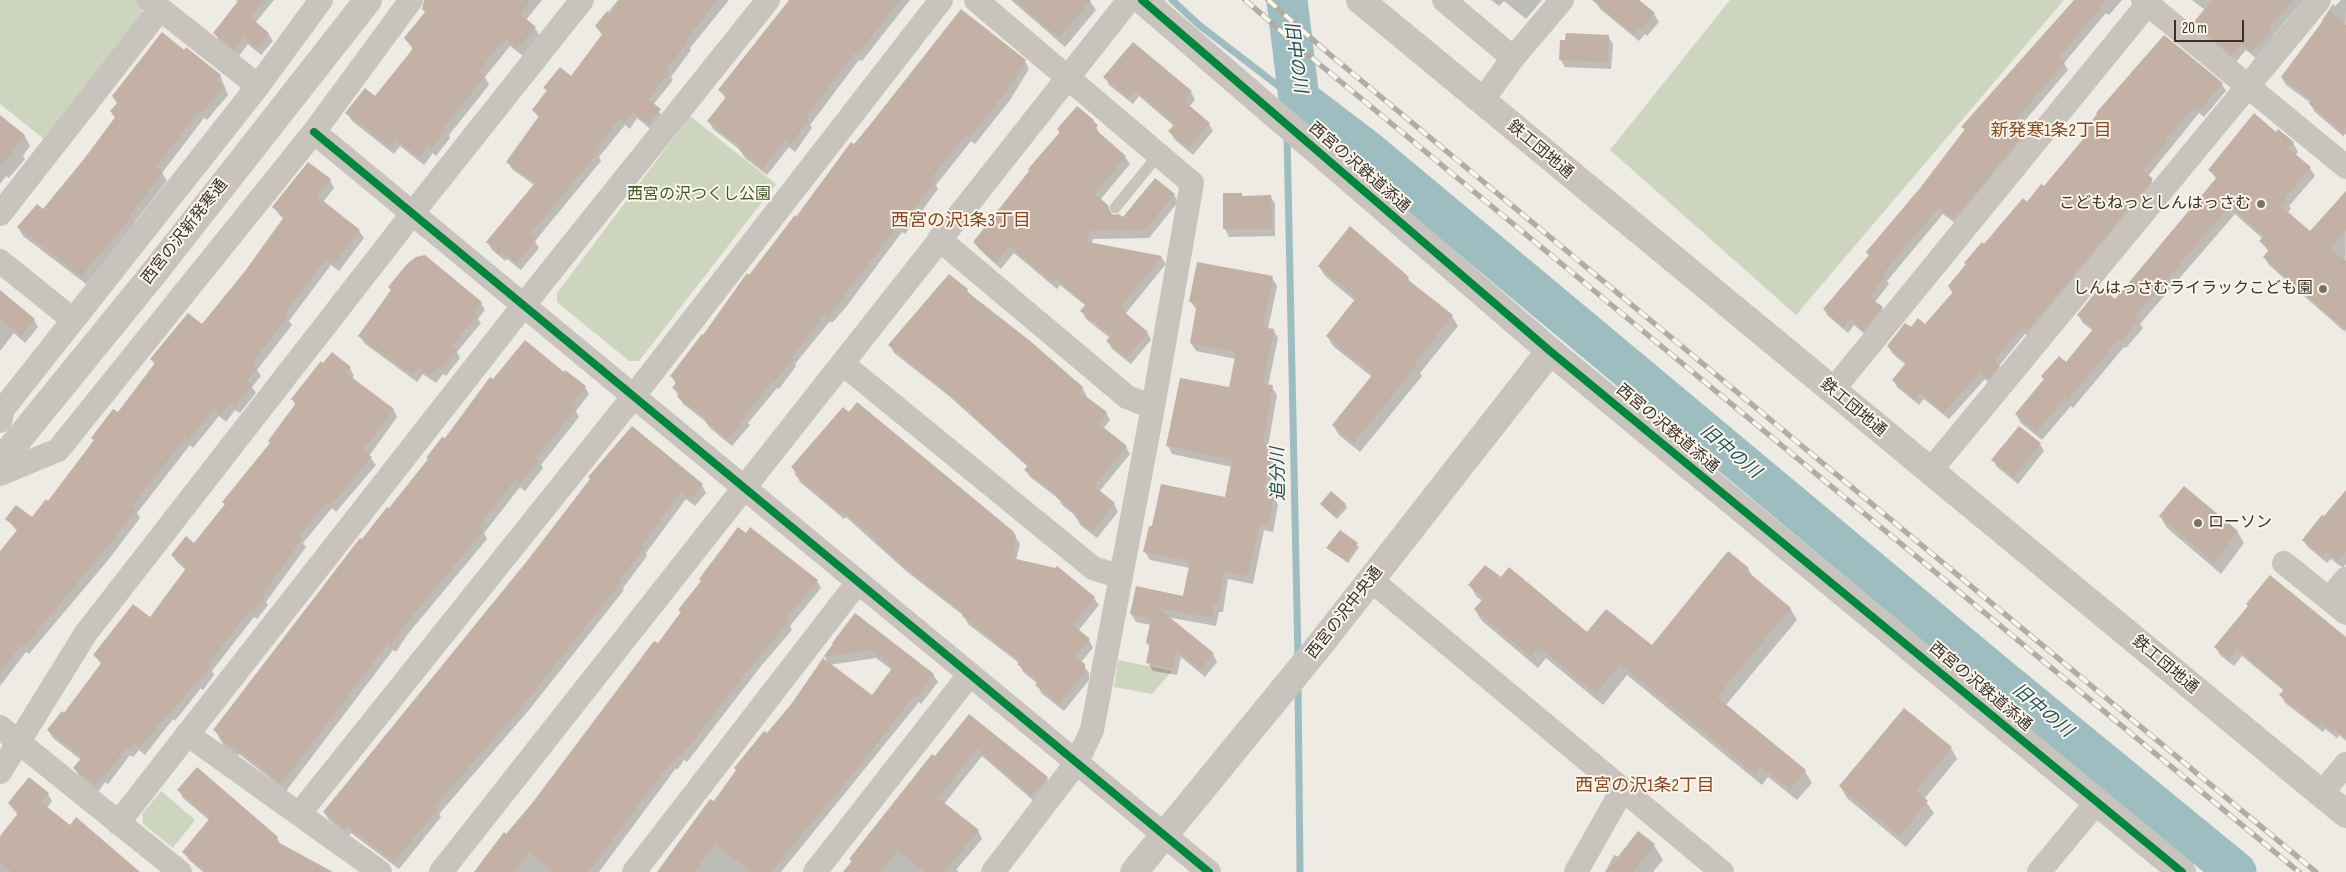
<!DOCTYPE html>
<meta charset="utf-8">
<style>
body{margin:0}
#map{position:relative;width:2346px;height:872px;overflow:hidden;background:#eeebe4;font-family:"Sofia Sans Condensed",sans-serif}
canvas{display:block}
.scale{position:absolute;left:2174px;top:20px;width:70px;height:22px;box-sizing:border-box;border:2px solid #39312a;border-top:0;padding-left:6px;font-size:15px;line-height:18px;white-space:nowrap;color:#39312a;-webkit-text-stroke:4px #fbf6eb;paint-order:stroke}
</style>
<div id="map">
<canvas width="2346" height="872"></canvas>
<div class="scale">20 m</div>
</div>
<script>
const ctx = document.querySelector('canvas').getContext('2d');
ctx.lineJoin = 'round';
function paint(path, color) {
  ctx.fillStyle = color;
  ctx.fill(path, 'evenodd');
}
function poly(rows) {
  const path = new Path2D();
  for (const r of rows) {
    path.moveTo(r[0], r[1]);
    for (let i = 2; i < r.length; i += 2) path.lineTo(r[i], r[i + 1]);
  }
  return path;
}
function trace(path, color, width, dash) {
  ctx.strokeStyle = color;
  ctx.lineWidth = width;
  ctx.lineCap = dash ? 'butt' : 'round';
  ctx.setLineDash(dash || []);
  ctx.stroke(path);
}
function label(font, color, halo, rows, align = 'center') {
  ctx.font = font + ' "Sofia Sans Condensed","Noto Sans JP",sans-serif';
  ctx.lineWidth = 4;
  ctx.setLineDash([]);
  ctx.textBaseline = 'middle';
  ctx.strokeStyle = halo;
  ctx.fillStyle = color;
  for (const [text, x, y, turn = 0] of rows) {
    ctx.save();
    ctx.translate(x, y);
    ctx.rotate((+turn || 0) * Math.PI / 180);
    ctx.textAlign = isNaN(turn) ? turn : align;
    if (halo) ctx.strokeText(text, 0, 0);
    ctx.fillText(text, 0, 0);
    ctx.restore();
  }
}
paint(poly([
 [0,0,137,0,140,3,142,13,44,139,0,104],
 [1730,0,2064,0,1796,315,1610,150],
 [690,116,776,184,639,361,629,361,557,302,557,293],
 [1118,660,1172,671,1152,694,1114,687],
 [161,791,195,820,173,848,143,824,142,814]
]), '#cdd5be');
paint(poly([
 [236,0,274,0,255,23,268,33,273,41,261,55,248,44,239,56,219,41,215,33,238,3],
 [430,0,542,0,526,20,535,28,540,36,523,56,510,46,485,77,489,85,449,135,450,138,436,156,433,153,424,165,400,146,394,154,352,121,347,113,375,98,413,49,405,39,427,13],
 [618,0,729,0,690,48,691,50,671,77,673,80,653,105,664,118,653,131,637,118,630,129,625,125,599,157,601,161,535,241,539,248,521,270,507,259,505,261,492,250,488,243,534,185,512,169,508,162,539,118,533,110,547,92,545,88,572,77,603,36,596,27],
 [790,0,910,0,862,61,859,60,810,125,812,128,795,152,789,147,767,175,745,158,740,150,713,129,709,121,726,99,719,90],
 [1011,0,1089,0,1096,10,1065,47],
 [1491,0,1542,0,1526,19,1504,1,1499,6],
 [1597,0,1637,0,1654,14,1659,22,1647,36,1645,34,1639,41,1600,9,1596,2],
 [2075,0,2122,0,2109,15,2106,13,2064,63,2068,70,2022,124,2032,136,1959,226,1943,214,1887,281,1889,284,1875,302,1882,308,1886,315,1868,337,1854,325,1848,333,1828,316,1824,309,1869,256,1867,253,1921,188,1965,131,1963,127],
 [2192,0,2313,0,2305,8,2300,4,2273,36,2274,38,2257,59,2246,50,2236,62,2199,31,2194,23,2205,10],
 [2341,0,2346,0,2344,137,2314,111,2311,103,2286,85,2282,78,2323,21,2322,20,2333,4,2335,6],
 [1608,36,1613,44,1611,69,1565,67,1560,59],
 [184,51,220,75,228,95,207,120,204,118,162,173,167,181,134,223,136,226,86,284,23,236,18,227,44,211,85,159,115,118,111,112],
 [1025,61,1029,69,1010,100,975,144,971,141,936,185,938,189,905,234,902,232,846,307,832,323,830,321,795,364,796,366,779,389,777,388,748,423,750,425,732,446,710,428,705,421,683,404,674,388,676,384,671,376,854,145],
 [1105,77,1191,92,1195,100,1189,107,1209,124,1213,131,1193,155,1174,139,1170,131,1174,126,1139,96,1133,104,1109,85],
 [2222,84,2226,91,2204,117,2199,113,2148,176,2156,187,2032,338,2025,334,1999,366,2003,373,1992,386,1985,379,1949,419,1924,399,1919,405,1897,387,1893,380,1906,365,1892,353,1888,346,1911,328,1926,326,1953,294,1949,287,1967,265,1965,263,2045,188,2085,140,2082,135],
 [0,117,25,136,30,146,23,156,25,159,9,178,6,176,0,184],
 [1093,120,1100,135,1125,157,1130,164,1100,200,1107,206,1113,216,1123,219,1174,195,1178,202,1149,238,1093,239,1092,244,1161,257,1166,264,1126,313,1129,318,1147,332,1151,340,1131,364,1112,349,1108,341,1110,338,1086,319,1082,311,1086,306,1060,285,1057,289,1014,253,1001,269,979,249,974,242,1060,133,1058,129],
 [2279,131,2293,143,2298,152,2295,155,2310,168,2315,176,2289,206,2291,209,2287,213,2310,233,2346,205,2345,332,2269,265,2264,257,2269,252,2261,241,2263,239,2235,214,2140,324,2143,328,2126,348,2124,347,2073,408,2071,406,2042,440,2021,423,2016,414,2044,380,2042,376,2066,363,2093,331,2083,323,2078,315,2115,301,2217,180,2210,170],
 [330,180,334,188,323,202,359,231,364,238,339,271,331,265,289,321,292,325,257,370,261,376,252,387,256,393,240,413,235,410,226,422,219,416,193,448,190,445,137,513,140,518,109,559,29,654,26,652,0,686,0,554,17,531,7,519,32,519,48,502,95,442,92,438,118,414,155,365,152,360,202,326,246,272,284,220,273,207],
 [1241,194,1243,197,1271,197,1275,204,1275,236,1229,237,1225,229],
 [1319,266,1408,278,1412,285,1452,316,1458,326,1420,373,1422,376,1360,452,1339,435,1333,425,1372,377,1333,346,1327,336,1355,301,1325,276],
 [1272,278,1277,286,1268,329,1273,330,1278,338,1268,386,1272,387,1277,395,1268,446,1271,446,1276,455,1268,496,1274,497,1278,505,1273,532,1264,530,1253,584,1228,579,1223,612,1219,612,1216,626,1167,617,1213,654,1217,662,1205,677,1181,657,1177,675,1153,671,1148,663,1151,649,1147,643,1151,625,1136,622,1131,614,1184,598,1190,568,1150,560,1145,552,1226,498,1232,467,1172,454,1168,446,1230,388,1236,359,1196,351,1191,343,1197,310,1190,301],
 [967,290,971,296,1082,388,1087,396,1085,397,1106,412,1110,420,1103,429,1126,447,1130,454,1099,492,1114,504,1118,512,1097,538,1080,525,1077,517,1062,505,1059,499,1030,477,1026,470,1028,467,949,396,894,353,890,345],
 [0,295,34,320,38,327,25,343,14,333,0,351],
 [481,303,485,310,478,319,481,323,457,352,460,358,446,376,443,374,436,383,423,374,417,382,364,343,360,336],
 [350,368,354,376,352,379,393,409,397,417,369,456,376,465,336,512,332,508,303,543,306,547,266,602,268,605,257,619,254,617,212,671,214,675,203,690,201,688,175,721,173,719,145,755,139,750,133,757,130,755,108,784,105,782,98,792,79,776,75,769,81,760,53,738,48,730,64,715,102,665,95,656,150,618,186,570,177,562,172,555,194,544,226,505,224,502,270,444,296,406,292,399],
 [564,373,585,387,589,394,576,411,579,417,541,465,543,468,525,491,520,487,484,533,487,539,407,635,396,652,393,650,286,791,239,754,238,756,224,746,215,730,363,541,493,381],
 [632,428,702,485,706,493,695,506,686,499,646,553,647,556,623,588,624,590,529,710,439,814,441,817,399,869,351,833,349,836,329,820,324,812,528,562],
 [2040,444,2044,451,2018,484,1997,467,1993,460],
 [792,467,1015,536,1020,544,1016,560,1094,598,1099,605,1078,631,1089,640,1093,648,1081,662,1089,673,1089,680,1064,711,1041,693,1038,684,1023,672,1019,663,968,624,964,616,906,571,846,517,844,519,800,482],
 [2346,492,2346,564,2343,568,2331,559,2327,563,2308,547,2303,540],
 [1321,504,1345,504,1347,508,1337,519],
 [2160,516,2237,531,2244,543,2221,574,2167,528],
 [1340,531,1359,547,1348,563,1328,548],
 [746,535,817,581,821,588,790,626,792,630,761,666,687,762,684,760,677,770,676,768,599,872,475,872,534,803,658,645,681,613,680,610],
 [1748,569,1753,577,1790,608,1797,620,1725,706,1805,771,1812,783,1797,800,1768,777,1762,785,1627,675,1603,705,1546,658,1538,668,1482,621,1475,610,1482,601,1476,596,1470,585,1587,634,1653,646],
 [855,614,933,674,938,682,921,704,919,702,781,872,658,872,767,735,829,665,825,657],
 [876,658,892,670,872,696,829,665],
 [2346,639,2346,741,2339,735,2337,738,2325,729,2323,732,2285,703,2281,695,2284,691,2242,656,2234,666,2220,655,2216,647],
 [969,715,1047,778,1051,786,1036,803,982,756,944,804,978,831,982,839,956,870,959,872,843,872,852,861,850,859],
 [1951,748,1957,759,1924,799,1934,813,1906,847,1847,798,1840,786],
 [179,790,277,838,281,845,330,872,203,872,188,859,184,852,210,821,183,798],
 [48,794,52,801,47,808,70,827,138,872,0,872,0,838,18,815,9,804],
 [1639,833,1654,845,1663,860,1653,872,1605,872,1614,855,1619,857]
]), '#0003');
trace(poly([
 [1172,0,1199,25,1285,91,1299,99],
 [1285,91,1286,113],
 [1287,134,1298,658],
 [1298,684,1300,872]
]), '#9ebdc1', 7);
trace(poly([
 [1287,0,1299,99,1366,150,1993,673,2236,872]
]), '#9ebdc1', 41);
paint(poly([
 [239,0,264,0,250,17,269,33,257,48,243,37,234,50,213,33],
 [424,0,531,0,520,14,536,27,517,49,505,38,479,71,485,76,444,127,446,129,431,149,428,146,419,157,395,139,389,146,345,113,365,88,375,96,411,51,413,46,404,38,425,12,422,9],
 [621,0,717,0,686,40,688,42,666,69,669,72,648,99,661,109,649,124,633,112,625,122,620,118,595,150,598,152,530,235,536,240,516,263,502,252,500,254,486,242,535,183,506,162,539,116,532,110,547,90,543,88,560,67,571,76,603,33,595,26,607,11,609,14],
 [789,0,900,0,857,55,854,53,806,117,809,120,790,145,785,140,763,169,739,150,741,147,707,121,727,96,718,90],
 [1014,0,1091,0,1059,38],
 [1592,0,1639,0,1655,13,1642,30,1640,28,1634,34],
 [2074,0,2107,0,2059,57,2065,62,2017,118,2029,128,1954,219,1939,208,1912,239,1883,274,1886,276,1869,297,1883,307,1863,331,1850,319,1843,327,1823,309,1869,255,1866,252,1920,188,1965,129,1961,127],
 [2212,0,2293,0,2269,28,2271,30,2252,52,2241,44,2232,55,2193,23],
 [961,9,1026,60,1006,92,970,137,967,134,931,178,935,181,900,227,898,225,842,299,828,317,825,314,792,357,793,358,774,383,773,382,744,415,746,417,727,439,704,420,706,418,677,397,680,393,672,388,677,381,670,376,702,334,703,335,747,273,749,275,795,215,796,217,851,142,854,144,869,126],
 [2330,11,2346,25,2346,135,2309,104,2311,100,2281,77],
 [162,32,184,50,186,47,221,75,217,80,224,86,202,113,199,111,156,167,163,172,130,215,132,217,81,276,17,227,37,204,43,209,84,159,116,116,110,111,117,103,112,96],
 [1566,33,1609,35,1608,62,1559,60,1560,40,1565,40],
 [2164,35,2223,83,2199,111,2194,107,2165,141,2167,142,2143,170,2153,179,2027,331,2021,327,1995,360,2000,365,1988,379,1980,372,1944,413,1920,393,1914,399,1892,380,1906,363,1887,346,1905,323,1911,327,1918,318,1925,324,1953,292,1948,286,1966,264,1964,263,1982,242,1984,244,2023,198,2027,202,2041,184,2044,186,2084,138,2081,135,2097,114,2096,113],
 [1133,42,1192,91,1184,101,1210,123,1189,148,1168,131,1175,124,1134,90,1128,98,1103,77],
 [1077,106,1094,120,1093,121,1098,125,1095,129,1126,156,1095,194,1108,205,1110,213,1114,215,1119,214,1123,217,1155,178,1175,194,1144,231,1089,231,1088,242,1162,256,1121,306,1125,309,1123,311,1148,332,1127,358,1106,341,1111,335,1080,311,1086,304,1056,278,1052,282,1009,246,996,263,973,242,1029,171,1028,169,1060,132,1057,129],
 [2254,113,2276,132,2278,129,2294,142,2289,149,2311,167,2285,198,2287,200,2281,206,2310,231,2346,191,2346,231,2330,248,2346,261,2346,330,2263,257,2269,250,2259,241,2264,236,2230,206,2135,316,2139,319,2121,341,2119,339,2068,400,2065,398,2037,432,2015,414,2044,379,2041,376,2059,356,2066,362,2093,329,2077,315,2100,287,2115,299,2217,177,2208,170],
 [0,115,25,135,0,167],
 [308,162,331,179,317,196,360,230,334,264,326,258,285,313,288,316,252,363,257,368,247,380,252,384,235,406,230,403,221,415,214,409,188,441,185,438,132,506,136,510,104,551,24,647,21,645,0,673,0,551,18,529,5,519,16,505,32,517,46,499,48,501,94,440,91,438,113,409,118,412,155,363,150,359,188,313,202,324,245,271,284,217,272,207],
 [1223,193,1242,193,1242,196,1271,195,1272,229,1223,229],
 [1350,226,1409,277,1407,279,1453,315,1415,363,1417,365,1354,443,1332,425,1373,374,1326,336,1356,298,1318,266],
 [425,255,482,302,474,312,477,315,452,346,457,350,441,369,438,367,431,376,419,367,412,375,358,336,391,290,388,287,407,264,416,257],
 [1197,262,1273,276,1263,327,1274,329,1263,384,1273,385,1263,444,1272,445,1263,493,1274,495,1269,524,1260,522,1248,576,1224,571,1218,605,1214,604,1212,618,1158,608,1214,653,1200,669,1176,650,1173,668,1146,663,1150,644,1146,643,1151,619,1130,614,1136,586,1183,596,1190,561,1143,552,1149,526,1152,526,1161,484,1225,497,1232,460,1166,446,1180,378,1229,387,1236,352,1190,343,1197,303,1189,302],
 [949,274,968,289,967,291,970,294,1029,340,1083,387,1080,392,1107,412,1098,423,1127,446,1094,486,1115,503,1092,532,1075,517,1077,514,1056,497,1057,495,1024,470,1028,465,973,416,974,415,888,345],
 [0,290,35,319,21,336,0,319],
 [525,340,564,372,565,370,586,386,571,405,576,409,536,457,539,460,520,484,515,480,479,526,484,530,403,627,391,645,388,643,281,784,234,747,233,749,219,738,221,736,213,730,360,538,362,539,387,507,389,508,428,459,426,458,442,437,445,438,490,377,493,379],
 [332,352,351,367,346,373,394,409,363,450,372,457,331,505,327,502,299,536,302,539,262,595,265,597,252,613,250,610,208,664,211,666,198,683,196,682,170,714,168,713,140,748,134,743,128,750,126,748,104,777,101,776,94,785,73,768,82,757,47,730,62,711,64,713,102,662,93,655,133,604,150,617,187,567,171,555,186,536,194,543,225,504,222,502,270,443,268,441,296,403,291,399,321,361,323,363],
 [857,402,1013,531,1016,536,1012,558,1055,568,1057,566,1095,597,1073,625,1090,639,1075,656,1085,664,1085,672,1059,704,1035,685,1038,682,1017,664,1020,661,962,616,964,613,918,578,875,541,877,540,841,510,839,512,795,475,797,472,791,467,843,407,849,412],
 [632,426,703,484,690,500,681,492,641,546,644,548,619,581,621,582,525,703,435,806,438,808,394,862,347,826,344,829,323,812,527,561,590,479,588,477],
 [2019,426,2041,443,2013,477,1991,460],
 [2184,486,2238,531,2214,563,2159,516],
 [2346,490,2346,551,2338,561,2326,552,2322,556,2302,540,2322,515,2324,516],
 [1331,491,1346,504,1335,517,1320,504],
 [738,527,746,533,750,527,818,580,786,619,789,621,757,659,682,755,680,754,673,763,671,762,588,872,554,872,529,852,514,872,474,872,504,832,506,834,533,802,654,641,658,643,681,612,678,610,701,581,699,579],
 [1340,530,1358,543,1346,561,1326,548],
 [1728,551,1749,568,1747,571,1791,608,1717,697,1806,770,1790,790,1761,767,1755,774,1620,664,1596,694,1539,647,1531,657,1474,609,1484,598,1468,585,1485,565,1501,577,1509,567,1587,632,1606,609,1652,645],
 [2270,575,2346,637,2346,738,2335,729,2333,732,2321,722,2318,726,2279,695,2284,689,2237,649,2229,659,2214,647,2248,606,2246,604],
 [855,613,934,674,917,697,914,695,867,757,771,872,752,872,715,844,694,872,657,872,710,799,714,801,736,770,734,768,764,731,767,733,792,703,823,658,872,695,893,667,871,650,823,657,833,644,832,643],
 [1904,708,1952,747,1916,790,1928,801,1899,836,1839,786],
 [969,714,1048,777,1031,796,977,749,938,798,979,830,944,872,925,872,898,850,881,872,843,872,852,861,849,859,932,754,935,756],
 [197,767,278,837,276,841,333,872,206,872,182,852,210,818,177,790],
 [29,777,49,793,41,802,70,825,76,817,140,872,12,872,0,862,0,836,19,812,8,803],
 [1638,831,1655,844,1633,872,1606,872]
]), '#c3b1a5');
trace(poly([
 [1115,208,1159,154]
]), '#c8c3bc', 11);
trace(poly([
 [149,0,258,86],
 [976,0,1192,183,1153,407,1092,730,1077,762,993,872],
 [1444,0,1513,58],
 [2143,0,2346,167],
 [1482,101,1513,58,1562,0],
 [314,132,1209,872],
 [0,214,160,9],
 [939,239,1127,397,1153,407],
 [0,261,72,319],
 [843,364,1093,568,1121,577],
 [1832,391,2151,0],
 [0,421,3,409,258,86,321,0],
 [1930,471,2319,0],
 [0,474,58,450,314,132,411,0],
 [2284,563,2346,613],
 [1371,580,1722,872],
 [2329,599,2346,579],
 [0,727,180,872],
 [187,734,380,872],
 [0,772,86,633,412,214,582,0],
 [2321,794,2346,764],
 [299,814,633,397,941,0],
 [118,823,523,306,768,0],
 [441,872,1129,0],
 [634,872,858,582],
 [815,872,970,674],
 [1576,872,1623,789],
 [2039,872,2097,802]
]), '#c8c3bc', 24);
trace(poly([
 [1142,0,1550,351,2182,872],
 [1360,0,2346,814],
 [0,462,153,274,368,0],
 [1134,872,1319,646,1550,351]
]), '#c8c3bc', 28);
const rail = poly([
 [1245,0,1318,63,2299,872],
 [1268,0,1328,53,2316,872]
]);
trace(rail, '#b0aca6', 5.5);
trace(rail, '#fbf6eb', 4, [11]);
trace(poly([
 [1142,0,1550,351,2182,872],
 [314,132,1209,872]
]), '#00873e', 8);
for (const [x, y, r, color] of [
 [2261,204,5,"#78726b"],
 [2323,289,5,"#78726b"],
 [2198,523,5,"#78726b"]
]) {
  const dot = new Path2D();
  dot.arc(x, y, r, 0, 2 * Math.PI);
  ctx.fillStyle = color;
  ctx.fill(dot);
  trace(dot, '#fbf6eb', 2);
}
label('16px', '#39312a', '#fbf6eb', [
 ["鉄工団地通",1540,150,40],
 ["西宮の沢鉄道添通",1359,168,41],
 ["西宮の沢新発寒通",185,232,-52],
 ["鉄工団地通",1853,408,40],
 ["西宮の沢鉄道添通",1667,429,40],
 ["西宮の沢中央通",1345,613,-52],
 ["鉄工団地通",2165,665,40],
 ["西宮の沢鉄道添通",1980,687,40]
]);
label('16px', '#43592c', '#fbf6eb', [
 ["西宮の沢つくし公園",699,195]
]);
label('16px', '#39312a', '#fbf6eb', [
 ["こどもねっとしんはっさむ",2251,204],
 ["しんはっさむライラックこども園",2313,289],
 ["ローソン",2208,523,"left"]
], 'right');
label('italic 18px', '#1d505d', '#fbf6eb', [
 ["旧中の川",1295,57,82],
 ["旧中の川",1730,452,40],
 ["追分川",1279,474,-91],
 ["旧中の川",2042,711,40]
]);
label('18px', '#8b4720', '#fbf6eb', [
 ["新発寒1条2丁目",2051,131],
 ["西宮の沢1条3丁目",961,221],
 ["西宮の沢1条2丁目",1645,786]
]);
</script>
